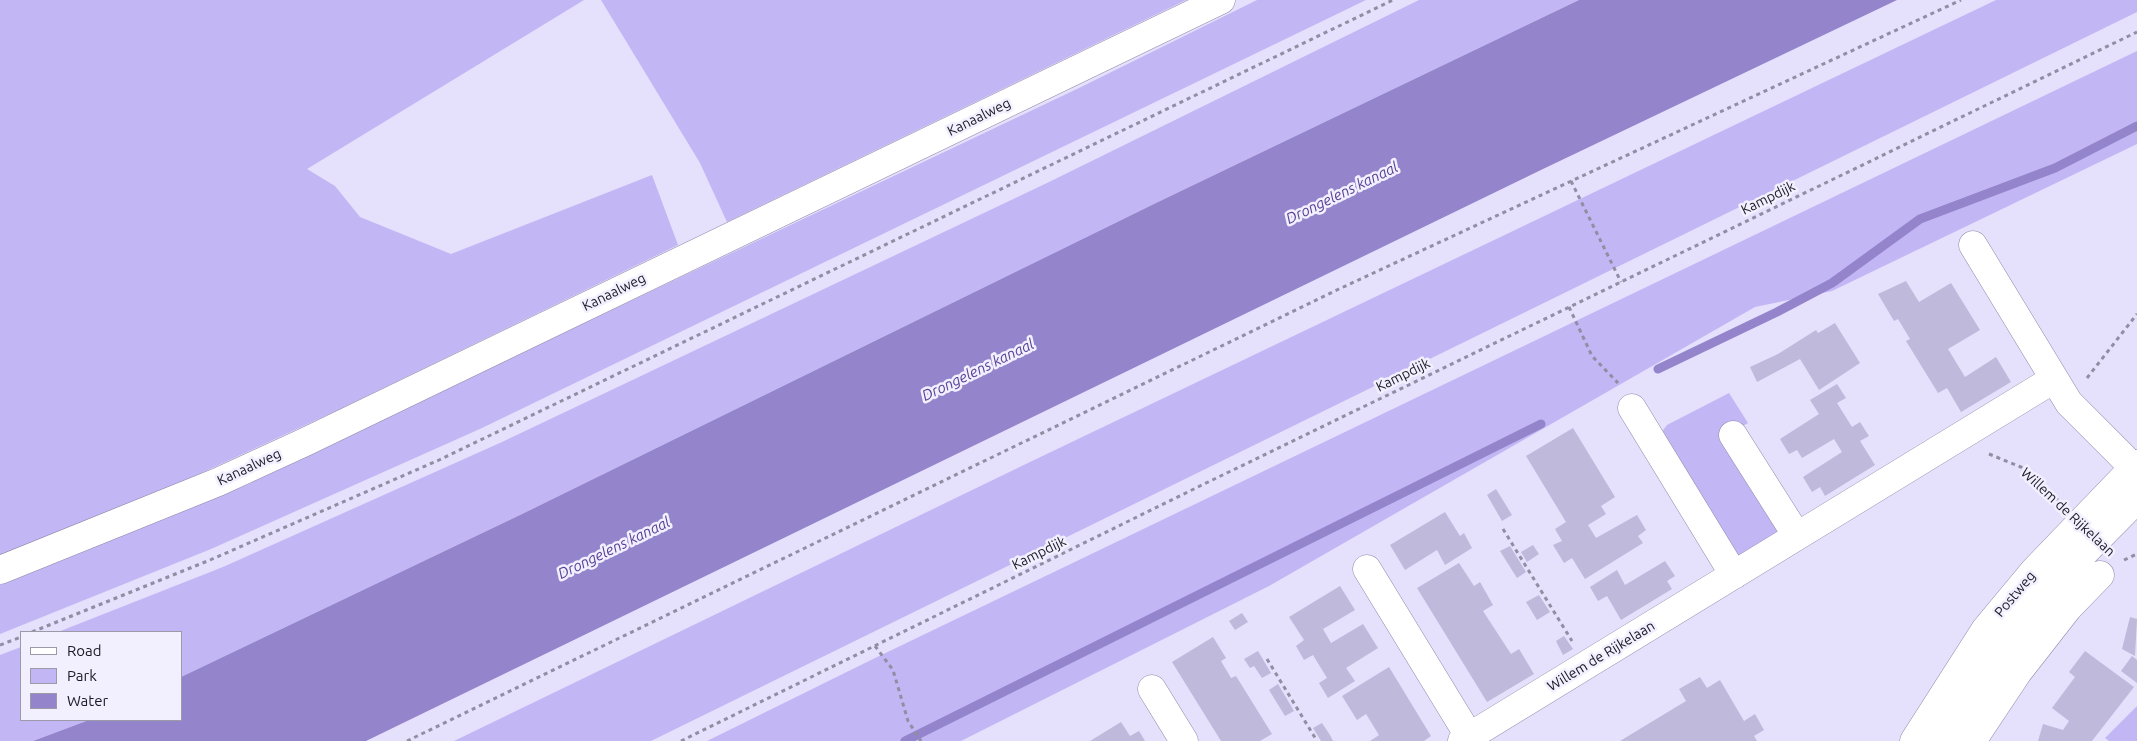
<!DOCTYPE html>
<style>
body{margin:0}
#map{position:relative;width:2137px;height:741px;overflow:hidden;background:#e5e0fc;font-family:Ubuntu,sans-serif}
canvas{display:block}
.legend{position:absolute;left:20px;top:631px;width:162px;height:90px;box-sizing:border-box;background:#f2f0fe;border:1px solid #9c9aa7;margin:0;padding:6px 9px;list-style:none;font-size:15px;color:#1a1824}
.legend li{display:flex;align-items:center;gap:10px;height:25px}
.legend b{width:25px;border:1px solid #9c9aa7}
</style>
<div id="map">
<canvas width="2137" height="741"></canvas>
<ul class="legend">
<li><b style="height:6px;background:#fff"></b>Road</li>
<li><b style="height:14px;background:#c3b6f5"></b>Park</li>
<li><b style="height:14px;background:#9484cb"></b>Water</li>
</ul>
</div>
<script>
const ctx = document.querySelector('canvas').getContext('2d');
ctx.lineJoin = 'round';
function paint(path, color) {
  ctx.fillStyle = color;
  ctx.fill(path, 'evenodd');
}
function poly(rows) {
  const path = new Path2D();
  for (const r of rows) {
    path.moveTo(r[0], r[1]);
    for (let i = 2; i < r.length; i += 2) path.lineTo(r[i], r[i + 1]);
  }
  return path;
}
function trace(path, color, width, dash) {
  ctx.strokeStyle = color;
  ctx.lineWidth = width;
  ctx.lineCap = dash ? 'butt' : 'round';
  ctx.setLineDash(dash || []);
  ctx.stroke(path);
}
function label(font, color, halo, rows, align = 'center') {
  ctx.font = font + ' Ubuntu,sans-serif';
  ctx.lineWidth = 5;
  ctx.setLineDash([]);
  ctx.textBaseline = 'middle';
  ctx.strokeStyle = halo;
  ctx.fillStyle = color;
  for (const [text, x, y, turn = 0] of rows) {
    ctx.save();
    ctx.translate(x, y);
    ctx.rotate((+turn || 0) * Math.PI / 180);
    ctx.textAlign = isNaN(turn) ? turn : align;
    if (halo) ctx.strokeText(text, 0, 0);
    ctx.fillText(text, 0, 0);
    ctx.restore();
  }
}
paint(poly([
 [0,0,584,0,307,169,335,186,360,217,451,254,652,175,678,245,338,410,156,494,0,556],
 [601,0,1186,0,727,222,700,163],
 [1257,0,1366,0,482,428,211,549,0,634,0,585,249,484,260,477,1079,88],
 [1419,0,1579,0,1158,202,520,515,181,677,181,632,58,632,223,567,502,442,1047,183],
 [1996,0,2137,0,2137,12,651,741,454,741,1030,462],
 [2137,51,2137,144,1832,291,1755,307,1269,586,961,741,707,741,871,660],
 [1729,393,1748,423,1725,436,1779,529,1777,533,1741,557,1735,556,1661,433,1667,425],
 [21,647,21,720,89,720,33,741,0,741,0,655],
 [2137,706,2137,741,2109,741,2105,738]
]), '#c3b6f5');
paint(poly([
 [1579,0,1897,0,1543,169,366,741,33,741,89,720,181,720,181,677,520,515,1158,202]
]), '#9484cb');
trace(poly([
 [1658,369,1777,312,1832,283,1920,219,2055,168,2137,126],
 [905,741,1541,424]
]), '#9484cb', 9);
paint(poly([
 [1906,281,1919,302,1951,283,1980,330,1948,349,1965,377,1996,357,2011,382,1961,412,1947,388,1938,393,1906,341,1910,339,1898,319,1894,321,1878,294],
 [1835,323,1860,363,1819,390,1800,359,1757,382,1750,367,1778,354,1816,330,1818,333],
 [1837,384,1846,398,1837,403,1852,427,1860,422,1869,436,1860,441,1875,465,1825,496,1820,487,1812,492,1803,477,1842,452,1834,439,1802,458,1797,450,1789,454,1780,439,1819,414,1810,400],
 [1573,428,1615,497,1601,506,1606,514,1588,525,1596,538,1637,515,1646,530,1638,536,1643,543,1585,579,1572,558,1564,563,1553,545,1562,541,1555,529,1566,522,1526,456],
 [1496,489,1512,515,1502,521,1487,495],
 [1445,512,1460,536,1464,533,1472,548,1445,565,1437,550,1405,570,1390,545],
 [1533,545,1539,554,1527,562,1521,552],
 [1510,546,1526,572,1517,578,1500,551],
 [1665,561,1675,576,1667,581,1672,589,1621,620,1607,596,1598,601,1590,587,1617,570,1625,585],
 [1459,563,1474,586,1480,582,1493,605,1483,611,1511,654,1519,649,1534,674,1487,702,1417,588],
 [1340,586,1355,610,1323,629,1331,643,1363,624,1378,648,1346,668,1355,681,1328,698,1319,683,1327,678,1313,655,1304,660,1296,646,1304,640,1289,617],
 [1539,595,1550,612,1537,620,1526,602],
 [1242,613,1248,622,1235,630,1229,621],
 [2130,617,2137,619,2135,656,2122,649],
 [1564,636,1573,649,1563,655,1556,641],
 [1213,637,1226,658,1221,661,1231,678,1236,676,1272,734,1260,741,1221,741,1172,662],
 [1258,651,1271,673,1262,678,1254,666,1250,668,1244,659],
 [2085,651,2134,687,2092,741,2038,741,2043,724,2063,730,2069,721,2052,708,2075,677,2069,672],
 [2132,656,2137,660,2137,683,2121,671],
 [1389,667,1431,736,1424,741,1370,741,1379,735,1366,714,1357,720,1342,696],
 [1700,677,1707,688,1720,680,1744,721,1755,714,1764,730,1754,736,1757,741,1620,741,1686,701,1679,689],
 [1278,684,1294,711,1285,716,1269,690],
 [1121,722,1130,736,1139,731,1145,741,1090,741],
 [1322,723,1330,735,1333,741,1321,741,1313,728]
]), '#bfb9db');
const minor = poly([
 [1973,245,2069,403,2137,471],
 [1632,408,1734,575],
 [1733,435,1797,536],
 [1367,569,1469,736],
 [0,570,218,482,305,442,1221,0],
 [1152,689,1184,741],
 [1462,741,2054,379],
 [1914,741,1985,630,2034,571,2137,464],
 [1942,741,1965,702,2005,645,2051,586,2137,499],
 [1972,741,2018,672,2068,608,2100,575]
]);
trace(minor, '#8f89a9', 29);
trace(poly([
 [1571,181,1621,282],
 [1569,307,1592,356,1618,383],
 [2087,378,2137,314],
 [1989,454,2021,467,2060,502],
 [1503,529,1572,641],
 [2124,560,2137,554],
 [32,632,210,560,439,460,1393,0],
 [0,645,21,637],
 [875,646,893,670,908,721,921,741],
 [1267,659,1317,741],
 [407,741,1339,289,1961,0],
 [681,741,1202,485,2137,32]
]), '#918da2', 3, [4, 4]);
trace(minor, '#fff', 28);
label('14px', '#1a1824', '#f2f0fe', [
 ["Kanaalweg",979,117,-26],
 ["Kampdijk",1768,198,-26],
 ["Kanaalweg",614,292,-26],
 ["Kampdijk",1403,375,-26],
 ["Kanaalweg",249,467,-25],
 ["Willem de Rijkelaan",2068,512,43],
 ["Kampdijk",1039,553,-26],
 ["Postweg",2015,594,-50],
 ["Willem de Rijkelaan",1601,656,-31]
]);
label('italic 15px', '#594096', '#f2f0fe', [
 ["Drongelens kanaal",1342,193,-26],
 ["Drongelens kanaal",978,370,-26],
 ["Drongelens kanaal",614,548,-26]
]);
</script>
